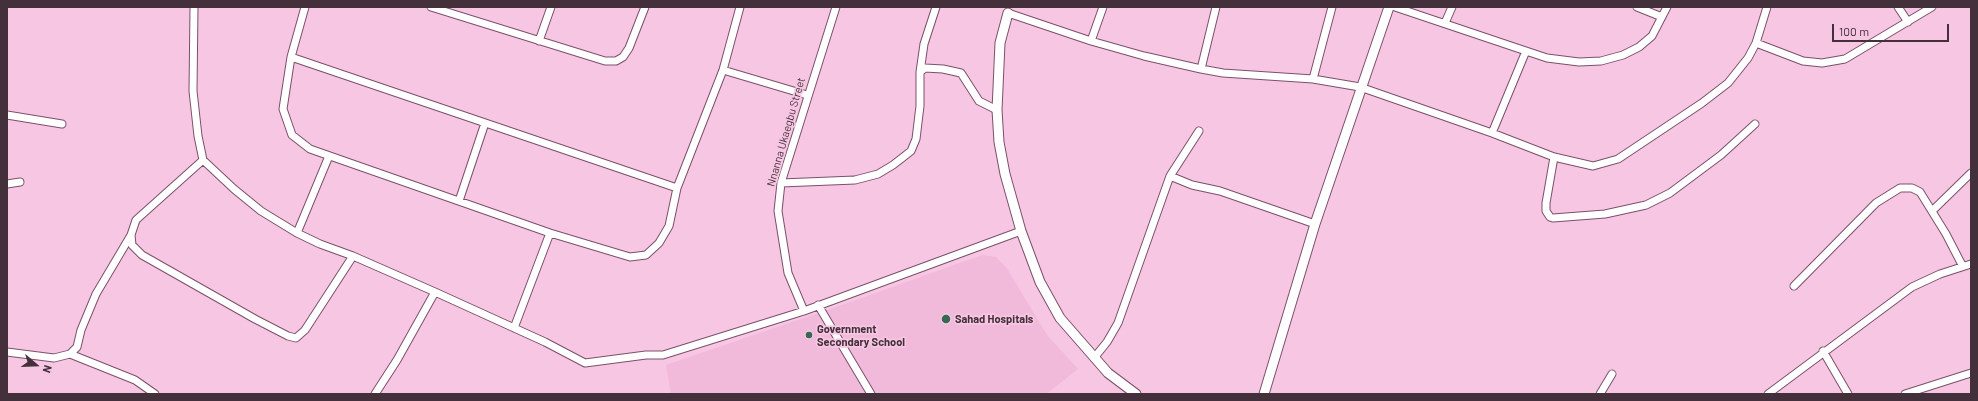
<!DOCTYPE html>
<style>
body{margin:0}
#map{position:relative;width:1978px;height:401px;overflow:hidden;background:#f7c6e2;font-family:Barlow,sans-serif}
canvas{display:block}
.frame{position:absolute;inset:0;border:8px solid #43303b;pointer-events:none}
.north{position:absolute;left:16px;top:345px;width:40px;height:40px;-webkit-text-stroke:3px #f7c6e2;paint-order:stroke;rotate:109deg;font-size:11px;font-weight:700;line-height:16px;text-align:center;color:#43303b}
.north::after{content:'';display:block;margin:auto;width:14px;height:18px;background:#43303b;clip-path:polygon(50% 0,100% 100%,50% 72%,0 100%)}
.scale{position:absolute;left:1832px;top:24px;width:117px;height:18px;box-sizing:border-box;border:2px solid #43303b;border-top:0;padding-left:5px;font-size:12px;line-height:14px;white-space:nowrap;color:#43303b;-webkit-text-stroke:3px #f7c6e2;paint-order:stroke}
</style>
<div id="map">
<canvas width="1978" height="401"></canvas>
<div class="frame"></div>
<div class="north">N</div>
<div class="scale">100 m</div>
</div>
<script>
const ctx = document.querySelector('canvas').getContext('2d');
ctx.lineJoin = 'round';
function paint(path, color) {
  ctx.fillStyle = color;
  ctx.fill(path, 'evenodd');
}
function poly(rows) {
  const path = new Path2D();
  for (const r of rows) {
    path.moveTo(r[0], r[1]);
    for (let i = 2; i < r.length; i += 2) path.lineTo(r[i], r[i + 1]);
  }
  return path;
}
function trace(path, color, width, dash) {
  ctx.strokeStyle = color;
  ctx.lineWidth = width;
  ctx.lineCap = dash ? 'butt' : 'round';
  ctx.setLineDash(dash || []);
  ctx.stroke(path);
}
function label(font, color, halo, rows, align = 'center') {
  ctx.font = font + ' Barlow,sans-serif';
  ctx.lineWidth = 3.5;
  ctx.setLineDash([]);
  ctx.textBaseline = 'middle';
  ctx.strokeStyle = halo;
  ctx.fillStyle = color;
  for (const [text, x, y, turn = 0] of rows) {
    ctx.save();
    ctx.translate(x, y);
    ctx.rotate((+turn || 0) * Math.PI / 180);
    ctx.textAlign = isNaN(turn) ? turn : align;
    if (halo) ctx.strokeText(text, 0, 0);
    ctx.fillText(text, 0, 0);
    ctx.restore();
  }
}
paint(poly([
 [982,255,996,257,1006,267,1047,335,1078,369,1046,394,671,394,666,365,845,304]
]), '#f1b9da');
const street = poly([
 [194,7,193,91,198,136,203,160,234,189,261,211,297,233,320,244,353,256,435,292,545,342,585,363,646,355,663,355,804,311,1021,231],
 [305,7,291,57,283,109,292,135,310,149,550,233,630,257,646,255,659,243,669,226,677,188,723,70,740,7],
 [431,7,605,61,616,61,623,57,629,48,645,7],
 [1395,7,1526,51,1547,58,1579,62,1601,61,1623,55,1639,47,1652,36,1667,7],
 [1637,7,1662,17],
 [1898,7,1908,22],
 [1008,13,1091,41,1144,56,1201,69,1223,73,1313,79,1360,87,1492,133,1554,157,1593,166,1618,159,1702,103,1728,83,1748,58,1756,43,1767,7],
 [1445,23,1452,7],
 [539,41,551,7],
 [1091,41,1103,7],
 [1756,43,1803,61,1822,63,1845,59,1932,7],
 [291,57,677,188],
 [1201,69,1216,7],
 [723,70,807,95],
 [920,72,924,44,936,7],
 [1313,79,1332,7],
 [7,115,62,124],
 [1492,133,1526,51],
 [1554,157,1546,203,1546,211,1550,217,1553,218,1605,214,1646,205,1670,193,1721,155,1755,124],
 [203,160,136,220,131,235,132,245,142,255,255,319,288,336,296,338,305,330,353,256],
 [1170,176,1192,185,1220,191,1315,224],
 [781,183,855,180,878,174,893,165,911,151,916,139,920,106,920,72,925,68,943,69,961,73,979,101,997,110],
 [7,184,20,182],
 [459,201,485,123],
 [1932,211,1971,173],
 [297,233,329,156],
 [1794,286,1876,203,1900,188,1912,188,1920,192,1946,234,1962,265],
 [818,305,871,394],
 [804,311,788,273,778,211,781,183,836,7],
 [514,328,550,233],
 [1823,351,1848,394],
 [7,352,54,358,70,354,77,347,81,330,96,294,131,235],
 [70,354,135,380,155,394],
 [1094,358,1107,342,1118,323,1170,176,1199,131],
 [375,394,397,360,435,292],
 [1600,394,1612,374],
 [1768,394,1912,287,1940,274,1971,264],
 [1905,394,1971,373]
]);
const secondary = poly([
 [1008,13,1000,43,997,110,999,142,1005,174,1021,231,1040,282,1060,318,1108,373,1136,394],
 [1264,394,1315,224,1389,7]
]);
trace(street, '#7b506a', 9);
trace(secondary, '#7b506a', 11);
trace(street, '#fff', 7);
trace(secondary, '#fff', 9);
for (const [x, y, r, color] of [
 [946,319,5,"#326a52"],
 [809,335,4,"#326a52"]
]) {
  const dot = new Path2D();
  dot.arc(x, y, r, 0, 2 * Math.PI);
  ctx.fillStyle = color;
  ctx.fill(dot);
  trace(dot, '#f7c6e2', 1.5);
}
label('11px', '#43303b', '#f7c6e2', [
 ["Nnanna Ukaegbu Street",786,132,-74]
]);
label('bold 11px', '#43303b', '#f7c6e2', [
 ["Sahad Hospitals",955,319],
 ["Government",817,329],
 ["Secondary School",817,342]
], 'left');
</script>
